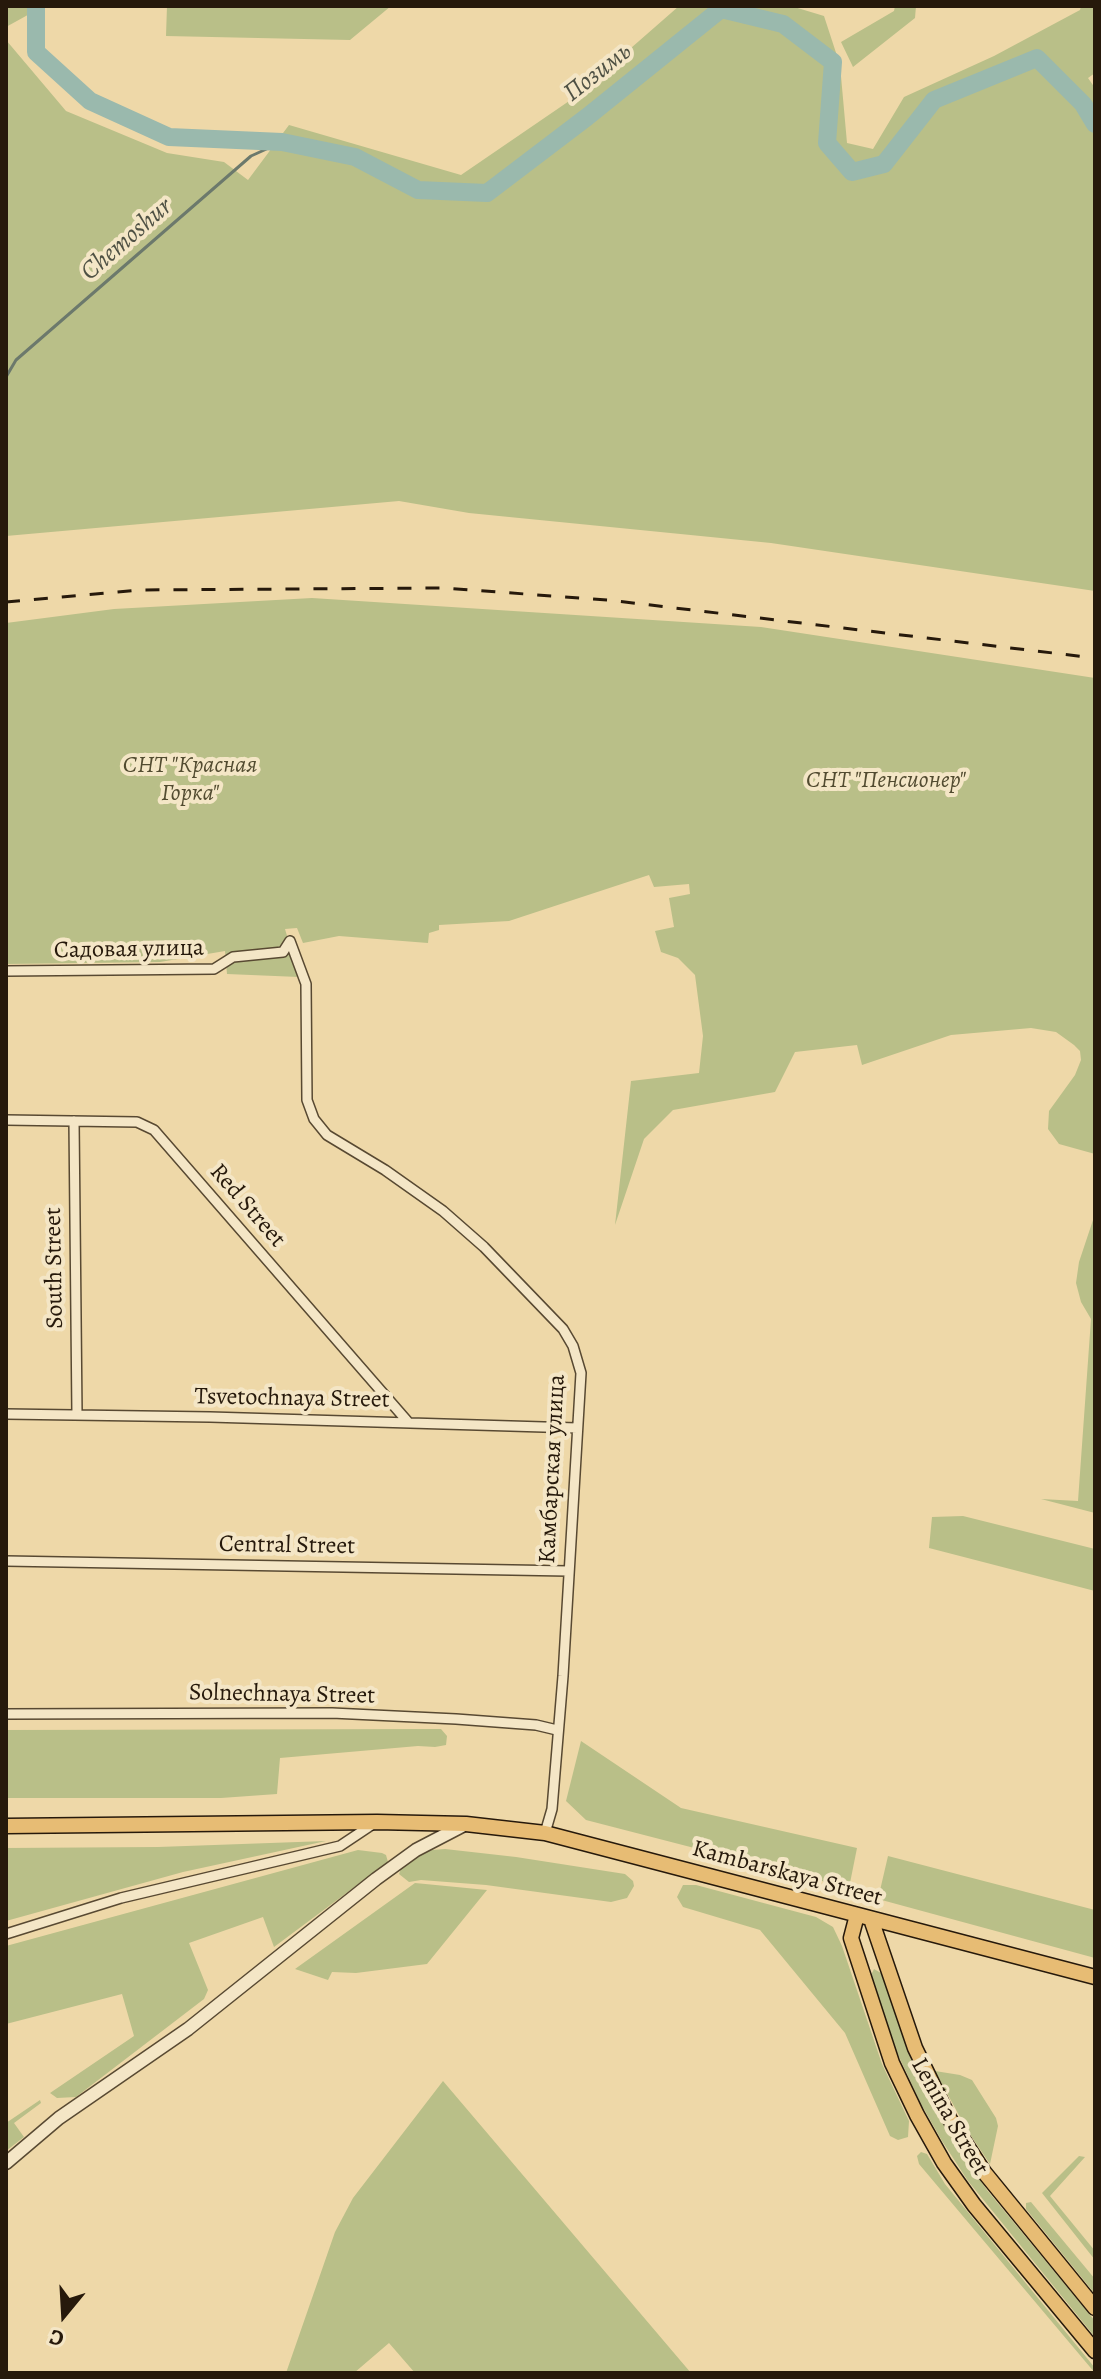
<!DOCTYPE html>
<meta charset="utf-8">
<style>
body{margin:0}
#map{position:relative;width:1101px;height:2379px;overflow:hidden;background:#eed8a8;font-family:Alegreya,serif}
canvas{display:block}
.frame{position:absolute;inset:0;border:8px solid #26190b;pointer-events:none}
.north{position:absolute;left:24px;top:2275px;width:80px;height:80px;-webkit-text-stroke:6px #f4e6c6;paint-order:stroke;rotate:198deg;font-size:22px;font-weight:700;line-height:32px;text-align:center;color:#26190b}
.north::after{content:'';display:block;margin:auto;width:28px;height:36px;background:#26190b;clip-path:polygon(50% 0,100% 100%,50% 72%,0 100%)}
</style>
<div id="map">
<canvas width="1101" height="2379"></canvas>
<div class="frame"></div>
<div class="north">С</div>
</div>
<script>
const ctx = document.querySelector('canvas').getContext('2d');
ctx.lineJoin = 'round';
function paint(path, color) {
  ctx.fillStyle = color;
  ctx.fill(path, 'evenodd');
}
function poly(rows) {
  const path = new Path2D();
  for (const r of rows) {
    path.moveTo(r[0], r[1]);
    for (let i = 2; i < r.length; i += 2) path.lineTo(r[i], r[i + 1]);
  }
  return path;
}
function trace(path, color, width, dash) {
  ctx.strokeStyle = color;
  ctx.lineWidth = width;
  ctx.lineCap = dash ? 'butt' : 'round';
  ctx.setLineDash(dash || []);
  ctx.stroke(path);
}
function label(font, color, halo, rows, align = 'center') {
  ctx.font = font + ' Alegreya,serif';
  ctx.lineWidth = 8;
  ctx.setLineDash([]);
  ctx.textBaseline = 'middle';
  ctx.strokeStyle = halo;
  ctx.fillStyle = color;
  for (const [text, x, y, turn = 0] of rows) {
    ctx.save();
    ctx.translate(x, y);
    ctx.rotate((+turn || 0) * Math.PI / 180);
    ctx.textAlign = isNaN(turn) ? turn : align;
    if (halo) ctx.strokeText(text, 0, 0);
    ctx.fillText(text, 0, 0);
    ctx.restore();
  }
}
paint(poly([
 [6,6,44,6,6,27],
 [167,6,391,6,350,40,166,36],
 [679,6,791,6,824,16,840,65,847,143,873,149,904,97,994,56,1080,10,1081,6,1095,6,1095,73,1088,78,1095,88,1095,591,771,543,469,513,399,501,6,536,6,40,66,111,167,153,224,162,248,180,289,125,461,175,575,97],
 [895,6,916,6,915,18,853,67,841,42,894,11],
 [312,598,761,627,1095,678,1095,1154,1059,1144,1048,1129,1049,1111,1075,1075,1081,1060,1080,1051,1074,1045,1056,1032,1031,1028,951,1035,862,1065,857,1045,795,1052,775,1092,673,1110,644,1139,615,1225,631,1081,699,1073,703,1036,695,975,678,958,661,952,655,931,674,927,669,898,690,894,689,884,654,887,649,875,509,921,439,925,439,930,429,933,428,943,339,936,303,943,297,928,285,929,299,977,227,974,225,951,160,962,6,964,6,623,114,609],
 [1095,1214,1095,1513,1041,1499,1078,1501,1091,1319,1081,1302,1076,1283,1079,1262],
 [963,1516,1095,1549,1095,1591,929,1548,932,1517],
 [441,1729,447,1736,446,1745,435,1747,418,1746,280,1758,277,1794,221,1798,6,1798,6,1730],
 [581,1741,681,1808,857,1848,849,1888,586,1820,566,1801],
 [326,1841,183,1872,6,1921,6,1848,158,1847],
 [445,1849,516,1857,625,1874,633,1881,634,1886,627,1898,611,1902,486,1885,421,1880,409,1882,399,1874,402,1866,409,1860,432,1850],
 [358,1850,382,1853,386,1855,388,1862,274,1947,263,1917,189,1943,208,1990,204,1999,76,2097,57,2098,50,2093,134,2036,122,1994,6,2024,6,1946],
 [888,1856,1095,1910,1095,1958,878,1899],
 [415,1883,487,1890,427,1964,356,1973,332,1972,328,1980,295,1969],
 [683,1885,696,1885,816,1917,833,1927,842,1946,882,2064,909,2121,908,2137,898,2140,890,2136,845,2033,760,1930,683,1907,677,1897],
 [874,1969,881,1973,916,2074,953,2141,987,2190,1095,2321,1095,2337,968,2181,942,2141,921,2104,894,2046,871,1975],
 [935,2071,960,2075,972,2080,996,2118,998,2126,990,2164,967,2130],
 [443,2081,691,2373,415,2373,389,2343,354,2373,286,2373,335,2232,353,2198],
 [40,2100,41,2103,14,2123,24,2137,6,2151,6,2123],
 [921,2152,927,2154,945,2184,1095,2368,1095,2373,919,2164,917,2156],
 [1079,2156,1085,2157,1050,2196,1095,2251,1095,2260,1042,2193],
 [1031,2202,1095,2279,1095,2294,1026,2209,1026,2203]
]), '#b9bf88');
trace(poly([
 [6,377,16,360,251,156,282,142]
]), '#6c796c', 3);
trace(poly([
 [36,6,36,52,90,101,169,137,282,142,355,157,418,190,487,193,587,117,721,9,783,24,833,62,827,143,852,172,884,164,934,100,1037,58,1083,104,1095,124]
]), '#9ab9ad', 18);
const minor = poly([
 [290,941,306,984,307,1100,314,1119,327,1135,385,1170,443,1211,484,1247,563,1329,573,1346,581,1373,563,1676,552,1809,545,1833],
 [6,971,214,969,233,957,283,952,290,941],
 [6,1120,137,1122,154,1130,408,1422],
 [74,1121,77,1415],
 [6,1414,210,1417,577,1428],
 [6,1561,568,1571],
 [6,1714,332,1713,456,1719,536,1725,557,1730],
 [6,1934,121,1898,340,1846,376,1822]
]);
const tertiary = poly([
 [6,2163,59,2118,188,2029,376,1879,416,1850,466,1824]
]);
const primary = poly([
 [6,1826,377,1822,466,1824,545,1833,1095,1977],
 [857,1915,851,1938,892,2063,917,2115,944,2163,974,2205,1095,2351],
 [871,1919,915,2048,949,2118,984,2172,1095,2308]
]);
trace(minor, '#584932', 12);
trace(tertiary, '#584932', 15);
trace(primary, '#26190b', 17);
trace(minor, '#f4e6c6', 9);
trace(tertiary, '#f4e6c6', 12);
trace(primary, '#e7bc74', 14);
trace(poly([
 [6,602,139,590,442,588,608,600,1095,658]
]), '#26190b', 3, [14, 14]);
label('italic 24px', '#524b30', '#f4e6c6', [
 ["СНТ \"Красная",190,766],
 ["Горка\"",190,794],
 ["СНТ \"Пенсионер\"",886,781]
]);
label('24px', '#26190b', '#f4e6c6', [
 ["Садовая улица",129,950,-1],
 ["Red Street",247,1206,49],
 ["South Street",55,1268,-91],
 ["Tsvetochnaya Street",292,1399,1],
 ["Камбарская улица",553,1469,-87],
 ["Central Street",287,1546,1],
 ["Solnechnaya Street",282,1695,1],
 ["Kambarskaya Street",787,1874,15],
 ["Lenina Street",949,2117,60]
]);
label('italic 26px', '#4f5144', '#f4e6c6', [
 ["Позимь",598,73,-38],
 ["Chemoshur",127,240,-41]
]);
</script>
